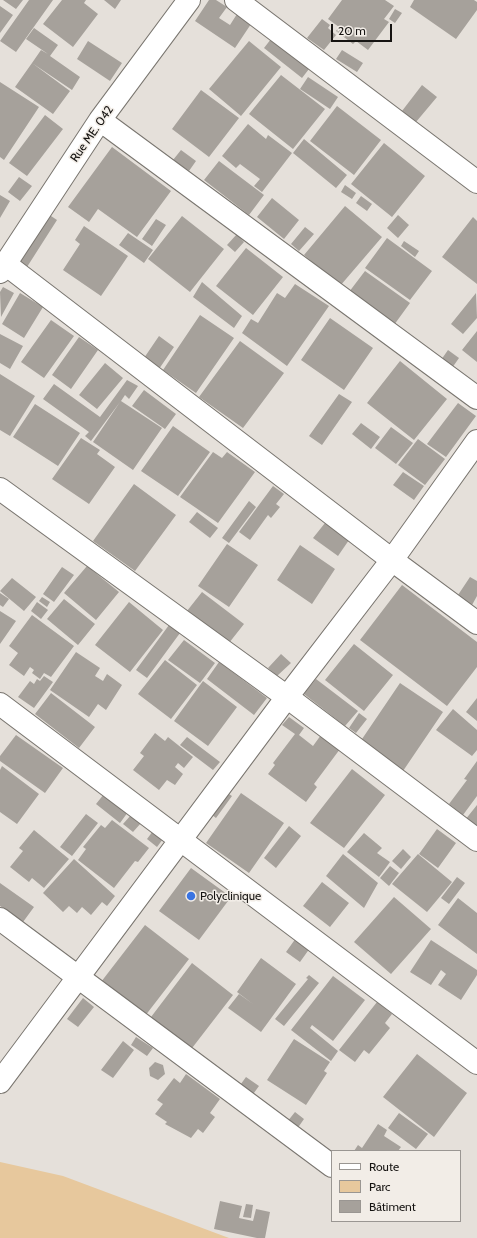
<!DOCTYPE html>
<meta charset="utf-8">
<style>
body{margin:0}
#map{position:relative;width:477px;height:1238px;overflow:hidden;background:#e5e0da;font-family:Cabin,sans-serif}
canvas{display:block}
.legend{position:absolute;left:331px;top:1150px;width:130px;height:72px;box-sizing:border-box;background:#f2ede7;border:1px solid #9a9692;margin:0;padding:5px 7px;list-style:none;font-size:12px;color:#161412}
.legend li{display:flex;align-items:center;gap:8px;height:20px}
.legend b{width:20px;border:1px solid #9a9692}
.scale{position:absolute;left:331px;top:24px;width:61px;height:18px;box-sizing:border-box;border:2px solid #161412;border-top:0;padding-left:5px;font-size:12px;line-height:14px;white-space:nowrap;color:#161412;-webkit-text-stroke:3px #f2ede7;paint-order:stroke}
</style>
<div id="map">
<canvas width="477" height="1238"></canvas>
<ul class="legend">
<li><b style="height:5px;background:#fff"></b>Route</li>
<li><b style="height:11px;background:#e7c89d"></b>Parc</li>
<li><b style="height:11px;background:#a6a19b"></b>Bâtiment</li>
</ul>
<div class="scale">20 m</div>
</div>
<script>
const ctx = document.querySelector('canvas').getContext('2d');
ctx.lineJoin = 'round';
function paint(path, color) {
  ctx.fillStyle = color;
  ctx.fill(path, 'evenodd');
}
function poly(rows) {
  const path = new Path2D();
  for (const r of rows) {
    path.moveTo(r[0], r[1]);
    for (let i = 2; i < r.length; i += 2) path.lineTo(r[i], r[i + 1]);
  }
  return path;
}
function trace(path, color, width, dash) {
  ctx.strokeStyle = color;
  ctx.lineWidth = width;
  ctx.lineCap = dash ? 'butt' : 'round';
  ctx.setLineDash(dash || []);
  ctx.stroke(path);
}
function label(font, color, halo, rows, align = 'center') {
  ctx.font = font + ' Cabin,sans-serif';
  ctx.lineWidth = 3;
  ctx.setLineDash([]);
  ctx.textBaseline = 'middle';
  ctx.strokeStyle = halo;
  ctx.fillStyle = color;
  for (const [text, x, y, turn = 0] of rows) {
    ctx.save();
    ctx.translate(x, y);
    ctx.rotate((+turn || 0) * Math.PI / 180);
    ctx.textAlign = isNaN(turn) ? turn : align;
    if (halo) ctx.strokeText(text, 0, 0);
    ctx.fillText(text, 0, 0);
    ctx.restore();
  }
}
paint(poly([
 [0,1162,63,1176,229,1238,0,1238]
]), '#e7c89d');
paint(poly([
 [3,0,23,0,16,9],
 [29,0,53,0,16,52,0,41],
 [62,0,86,0,84,3,98,14,73,47,43,24],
 [104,0,121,0,115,9],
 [209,0,216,0,227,7,219,18,230,25,237,14,251,24,235,48,195,21],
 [342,0,385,0,394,6,384,19,389,22,368,50,356,41,353,44,336,31,339,27,328,19],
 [414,0,474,0,477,2,477,10,456,39,410,7],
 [0,6,13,15,0,33],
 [395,9,402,13,395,23,389,19],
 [322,19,330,25,328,28,336,35,324,50,307,38],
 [34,28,58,45,50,56,80,77,72,90,32,63,41,50,48,54,26,39],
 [271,39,309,69,302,78,264,48],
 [88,41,122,63,110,81,77,59],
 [249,41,281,67,241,116,209,89],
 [342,50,363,63,357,72,336,59],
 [32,63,70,91,53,114,15,87],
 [281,75,325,109,293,149,249,114],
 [308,77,338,97,330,109,300,89],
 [0,82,39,107,4,160,0,157],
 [422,85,437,97,416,122,402,111],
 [201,90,239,118,209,157,172,129],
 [337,106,381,140,354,175,310,141],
 [45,115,63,129,27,176,9,163],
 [248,124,266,139,268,135,292,153,262,192,254,186,260,179,240,164,236,168,222,156],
 [304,139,347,175,336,188,293,153],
 [384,143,425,176,392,217,351,184],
 [112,147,171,191,137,237,98,209,89,222,68,207],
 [181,150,196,161,189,171,173,160],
 [219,161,264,195,249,215,204,180],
 [19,177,32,186,20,201,8,192],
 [345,185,356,193,352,199,341,192],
 [0,195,10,201,0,218],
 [361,196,372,204,367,211,356,203],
 [272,198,299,220,284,239,257,217],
 [345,206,382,237,340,286,304,255],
 [45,212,57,220,27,267,14,260],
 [398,215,409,225,398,238,387,228],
 [182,216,224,249,190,292,148,259],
 [473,217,477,221,477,284,442,257],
 [156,219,166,225,152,246,142,239],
 [84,226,128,256,101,296,63,270,80,244,75,240],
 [305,227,314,234,299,251,291,244],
 [128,233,153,250,144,263,119,245],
 [237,234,244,242,235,252,227,245],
 [387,238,432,271,410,300,365,268],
 [404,241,419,251,415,257,401,246],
 [246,248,283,277,253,315,216,286],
 [365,271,410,303,394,325,349,292],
 [202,282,242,316,234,328,193,297],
 [295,284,329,306,287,366,242,333,251,319,258,323,277,293,285,298],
 [3,287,14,293,1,317,0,292],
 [20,293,43,307,24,338,2,324],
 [476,293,477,318,463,334,451,324],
 [200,315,234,338,196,393,163,370],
 [330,318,373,348,344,390,301,360],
 [51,320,74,336,44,378,21,362],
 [477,331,477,362,462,350],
 [0,334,23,346,10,369,0,363],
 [159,336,174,347,159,369,144,358],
 [79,337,98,350,71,389,52,375],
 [240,341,284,373,243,428,199,397],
 [448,350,459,358,452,368,441,360],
 [400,361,447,399,414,440,367,403],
 [105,363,123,378,97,409,79,395],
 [0,374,35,396,10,436,0,430],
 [127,380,138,386,129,399,125,395,121,401,162,428,133,470,93,442,120,402,91,441,85,436,89,432,43,399,54,384,100,417],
 [144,390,176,414,165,429,132,406],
 [339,394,352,402,322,445,309,436],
 [458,403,476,416,446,457,427,444],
 [35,404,80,433,58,466,13,437],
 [361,423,380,437,371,449,352,434],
 [173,426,210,452,178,496,141,471],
 [391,427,413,443,396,464,375,448],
 [81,438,100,450,97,454,115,467,89,504,52,479],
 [418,439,445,459,425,485,398,465],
 [213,452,222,458,227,452,255,472,218,523,180,497],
 [403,472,424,486,414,500,393,485],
 [134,484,176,515,135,571,93,541],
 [273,486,284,494,276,504,280,507,271,518,268,515,250,540,239,532],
 [249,501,256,507,229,543,222,538],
 [197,512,218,528,210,538,189,522],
 [325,523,349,540,338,556,313,538],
 [227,544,258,565,229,607,198,586],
 [300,545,335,569,312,604,277,580],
 [87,566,119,592,96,620,64,593],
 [62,567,74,575,54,602,43,594],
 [470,577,477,581,477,596,472,605,458,595],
 [12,578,36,597,24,611,0,591],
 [402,585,477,642,477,667,447,706,360,640],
 [202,592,244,624,229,643,187,611],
 [0,593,9,599,3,607,0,605],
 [42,597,50,602,47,607,39,601],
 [64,599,95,624,78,645,47,619],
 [37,602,48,610,41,619,31,611],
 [129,602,163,630,130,672,95,645],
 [0,611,16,621,0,644],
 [32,615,74,646,51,677,44,673,40,679,32,673,34,670,30,667,24,676,9,665,18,653,9,646],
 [169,625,180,633,147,678,136,670],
 [184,640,215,663,200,683,168,660],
 [354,644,393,675,364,711,325,680],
 [76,652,100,668,95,676,103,681,107,674,122,685,106,710,98,704,89,717,50,690],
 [281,654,291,663,277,676,268,668],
 [165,660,197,685,171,719,138,694],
 [219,662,267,698,254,715,207,679],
 [44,676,53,682,34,708,18,697,30,681,34,684,37,679,40,681],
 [316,679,358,711,345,726,304,694],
 [203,681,237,707,208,746,174,721],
 [400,683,443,712,403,771,360,742],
 [51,693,95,727,79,748,35,714],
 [477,698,477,721,466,712],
 [453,709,477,730,477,750,472,756,436,730],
 [359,713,367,719,356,733,349,728],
 [289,717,304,728,299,735,313,746,321,735,340,749,314,784,317,787,306,802,268,774,275,765,273,763,295,734,282,725],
 [155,733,165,741,168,737,193,757,184,768,178,763,175,767,183,774,175,785,167,780,159,790,133,770,144,756,140,753],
 [16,735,63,768,45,793,0,761,0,756],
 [187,737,220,762,213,770,180,745],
 [477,761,477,796,463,815,449,804,467,780,464,779],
 [2,766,39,794,17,824,0,812,0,770],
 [352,769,385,795,344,848,310,823],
 [223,790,232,796,216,818,207,811],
 [241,793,284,823,249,873,206,843],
 [104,794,128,812,120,823,96,804],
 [477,805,477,829,465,820],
 [86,814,98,823,72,856,60,847],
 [131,815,141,823,133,832,123,824],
 [112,820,149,848,138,862,135,861,114,888,78,860,86,849,83,847,101,825,105,828],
 [289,826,301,836,276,868,264,858],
 [437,829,456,843,438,868,419,854],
 [34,830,69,859,44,888,32,878,29,882,10,867,23,851,19,848],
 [153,831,163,839,157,847,147,839],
 [364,833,382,848,377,853,390,862,379,877,347,852],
 [403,849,411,857,401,869,392,861],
 [343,854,378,883,364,908,326,876],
 [418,854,452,882,427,912,392,884],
 [74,859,115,896,107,906,102,902,91,915,82,907,77,913,69,906,63,912,43,893],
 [390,866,399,873,389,886,380,878],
 [191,868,231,897,199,940,159,911],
 [457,877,465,883,449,904,441,898],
 [322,882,349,903,330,927,303,906],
 [0,883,34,907,23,922,0,906],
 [394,897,431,929,391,974,354,942],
 [458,898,477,913,477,954,438,925],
 [145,925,189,959,145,1016,101,982],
 [296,938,310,948,300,962,286,952],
 [431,940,477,970,477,975,461,1000,438,985,446,974,441,970,431,985,410,972],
 [261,958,296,984,261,1032,228,1008,239,994,253,1004,237,992],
 [192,963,233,995,189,1052,148,1021],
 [309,975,319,983,284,1026,275,1019,308,979,306,978],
 [333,976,365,1000,333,1041,312,1025,310,1028,338,1051,331,1061,291,1030],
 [83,998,94,1007,78,1027,67,1019],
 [377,1002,392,1014,385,1023,390,1028,369,1054,364,1050,355,1062,339,1050],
 [136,1037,153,1048,147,1056,131,1045],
 [294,1039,330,1062,324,1071,327,1073,306,1105,267,1080],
 [123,1041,134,1050,113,1078,101,1070],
 [417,1054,467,1093,434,1137,383,1097],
 [155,1062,163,1065,165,1074,158,1080,150,1076,149,1068],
 [186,1074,220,1099,210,1113,215,1117,203,1133,198,1129,191,1138,165,1124,167,1122,155,1114,163,1104,157,1100,174,1078,180,1083],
 [246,1077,259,1086,251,1097,238,1088],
 [295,1112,304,1119,297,1129,287,1122],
 [399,1113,428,1134,416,1149,388,1128],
 [378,1124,387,1130,384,1136,401,1147,398,1151,354,1151,358,1145,362,1148],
 [220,1201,242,1206,239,1218,253,1221,256,1209,270,1212,265,1238,257,1238,214,1229],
 [246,1204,253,1205,251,1218,243,1217]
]), '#a6a19b');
const minor = poly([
 [236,0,477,182],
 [100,120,477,398],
 [4,263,392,560,477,441],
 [0,272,100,120,189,0],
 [0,489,287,697,477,840],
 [0,704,477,1063],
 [0,919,332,1166],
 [0,1082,287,697,392,560,477,623]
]);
trace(minor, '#79756f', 24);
trace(minor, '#fff', 22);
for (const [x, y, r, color] of [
 [191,896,5,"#3974e3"]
]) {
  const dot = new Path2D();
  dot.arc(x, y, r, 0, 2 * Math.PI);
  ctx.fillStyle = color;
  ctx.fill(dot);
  trace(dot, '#f2ede7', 1.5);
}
label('12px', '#161412', '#f2ede7', [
 ["Rue ME. 042",92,134,-55]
]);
label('12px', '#161412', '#f2ede7', [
 ["Polyclinique",200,896]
], 'left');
</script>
